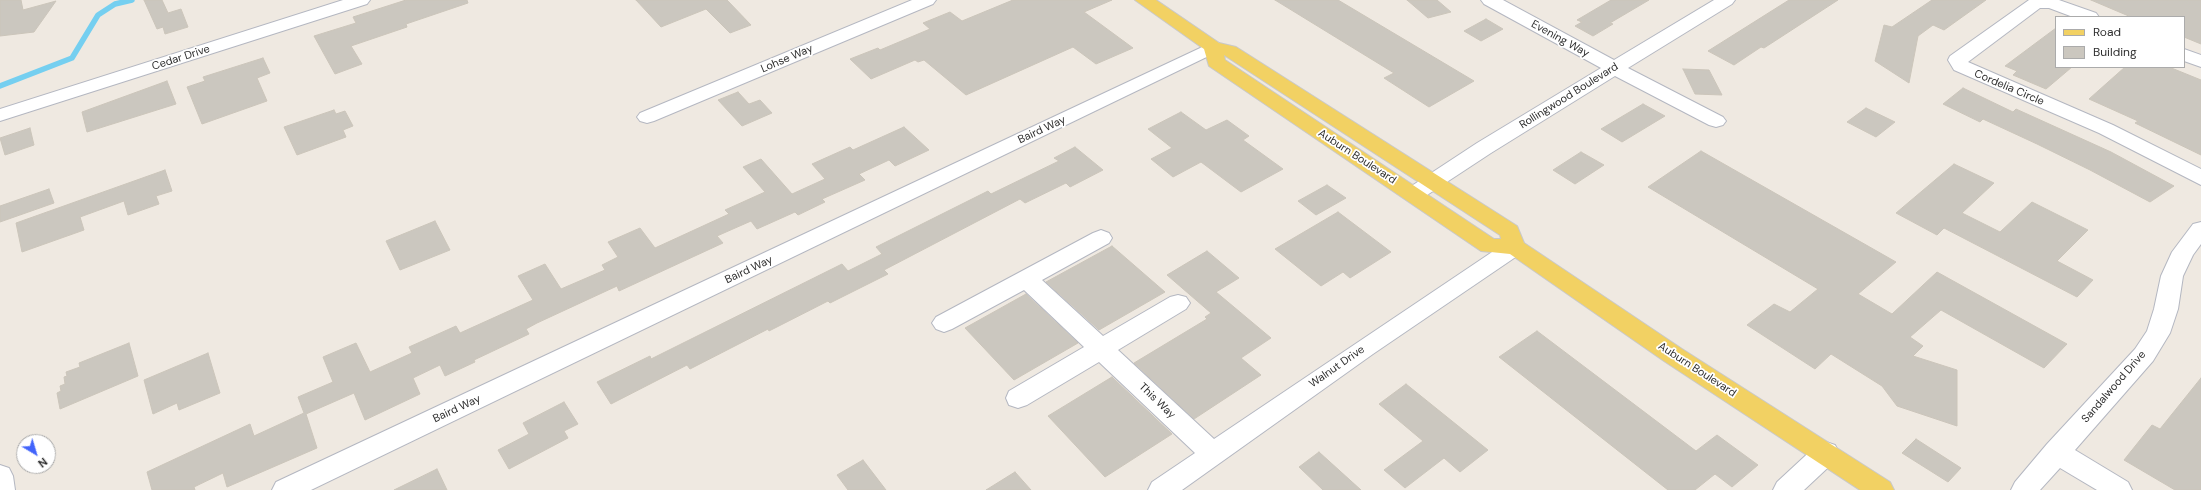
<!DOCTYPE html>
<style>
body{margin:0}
#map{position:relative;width:2201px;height:490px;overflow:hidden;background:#efe9e1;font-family:"DM Sans",sans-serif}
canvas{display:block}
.legend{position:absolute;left:2055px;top:16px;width:130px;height:52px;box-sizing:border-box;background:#fff;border:1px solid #ababab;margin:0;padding:5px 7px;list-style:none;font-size:12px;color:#2e2e2e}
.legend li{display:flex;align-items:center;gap:8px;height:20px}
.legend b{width:20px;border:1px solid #ababab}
.north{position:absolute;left:16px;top:434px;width:40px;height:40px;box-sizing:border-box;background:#fff;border:1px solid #ababab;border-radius:50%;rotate:142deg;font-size:11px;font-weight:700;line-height:16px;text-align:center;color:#2e2e2e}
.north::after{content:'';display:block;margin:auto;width:14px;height:18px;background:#4264fb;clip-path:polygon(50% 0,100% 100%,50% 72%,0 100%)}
</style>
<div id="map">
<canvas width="2201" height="490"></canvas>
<ul class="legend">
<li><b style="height:5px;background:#f2d163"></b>Road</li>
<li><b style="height:11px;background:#cbc7bf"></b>Building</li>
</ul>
<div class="north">N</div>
</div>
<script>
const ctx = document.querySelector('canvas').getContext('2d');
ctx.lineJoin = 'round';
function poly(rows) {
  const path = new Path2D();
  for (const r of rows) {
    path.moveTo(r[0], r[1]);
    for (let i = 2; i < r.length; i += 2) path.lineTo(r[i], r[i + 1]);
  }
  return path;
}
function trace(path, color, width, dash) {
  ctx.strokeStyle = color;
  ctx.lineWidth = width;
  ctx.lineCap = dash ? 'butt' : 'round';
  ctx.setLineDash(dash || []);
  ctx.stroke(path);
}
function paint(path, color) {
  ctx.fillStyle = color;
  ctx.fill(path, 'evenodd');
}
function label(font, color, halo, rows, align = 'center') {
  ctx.font = font + ' "DM Sans",sans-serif';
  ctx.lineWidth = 3.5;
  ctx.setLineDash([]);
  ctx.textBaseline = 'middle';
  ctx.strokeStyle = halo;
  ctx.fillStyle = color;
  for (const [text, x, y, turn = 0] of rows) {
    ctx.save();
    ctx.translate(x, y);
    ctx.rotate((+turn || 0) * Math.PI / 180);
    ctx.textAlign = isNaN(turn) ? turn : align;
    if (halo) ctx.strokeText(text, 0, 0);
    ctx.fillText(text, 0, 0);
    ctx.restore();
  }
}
trace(poly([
 [0,86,72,58,98,15,115,4,132,0]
]), '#75cff0', 5.5);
const building = poly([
 [0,0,21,0,23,10,56,1,34,32,0,36,0,0],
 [144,0,162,0,168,13,181,9,188,27,165,34,163,27,157,29,144,0],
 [406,0,467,0,468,3,406,24,407,27,351,46,362,64,335,74,314,36,356,23,353,17,406,0],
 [636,0,727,0,751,25,730,33,706,9,661,27,636,0],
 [1013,0,1112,0,1084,12,1133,48,1096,64,1073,47,966,95,924,60,918,62,915,60,871,79,850,59,878,48,880,50,930,29,923,23,950,12,962,21,1013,0],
 [1275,0,1338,0,1474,81,1429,107,1384,78,1394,73,1275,0],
 [1407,0,1437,0,1451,12,1428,18,1407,0],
 [1611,0,1649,0,1610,23,1613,24,1593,36,1575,26,1582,22,1577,20,1611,0],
 [1789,0,1838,0,1764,48,1761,47,1734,65,1708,51,1789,0],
 [1932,0,1986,0,1944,30,1933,25,1918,36,1909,83,1875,61,1884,25,1892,27,1932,0],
 [2091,0,2201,0,2201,44,2184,37,2184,17,2131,17,2091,0],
 [1486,19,1503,29,1481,41,1464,31,1486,19],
 [2056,28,2056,67,2072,67,2046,89,2013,75,2017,71,2005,66,2056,28],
 [263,58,270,73,257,78,267,101,202,124,187,87,205,81,203,77,263,58],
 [2125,67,2169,67,2201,80,2201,155,2135,123,2138,121,2089,99,2125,67],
 [1683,69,1709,70,1722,95,1695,94,1683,69],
 [167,81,176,104,87,132,82,112,167,81],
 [1963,88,2013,112,2016,109,2111,152,2174,186,2150,202,2090,170,2037,144,1983,119,1980,122,1943,104,1963,88],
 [738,92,749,104,760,100,772,113,742,126,718,100,738,92],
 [1643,104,1665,116,1622,142,1601,129,1643,104],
 [1866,108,1895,122,1876,137,1847,122,1866,108],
 [334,110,336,114,345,111,353,126,343,130,346,137,297,155,284,127,334,110],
 [1181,112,1206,130,1227,120,1249,136,1243,140,1283,169,1241,192,1201,162,1173,177,1151,159,1172,148,1148,129,1181,112],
 [904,127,929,150,895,166,889,160,859,174,865,180,822,199,825,202,798,215,795,212,757,229,751,221,717,236,723,243,619,291,617,286,537,323,526,329,529,334,474,360,475,362,445,376,440,365,413,378,420,394,365,420,354,393,306,414,317,448,227,487,223,473,194,487,195,490,152,490,147,472,250,424,254,436,304,413,298,397,333,382,323,357,356,343,370,372,412,353,409,347,456,326,460,333,533,300,518,276,545,264,561,289,605,270,602,265,618,257,608,242,640,228,655,248,729,214,725,210,765,192,743,167,761,159,792,194,825,179,812,164,850,147,853,150,904,127],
 [30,128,34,145,5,155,0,138,30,128],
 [1075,147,1103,170,1070,187,1066,183,1025,203,1020,199,884,270,888,274,830,303,828,301,769,331,768,329,690,369,687,365,611,404,597,382,650,356,651,359,842,264,848,271,882,254,876,247,988,191,991,194,1059,161,1054,158,1075,147],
 [1701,151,1896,262,1858,294,1892,314,1937,272,2067,344,2044,368,1941,310,1910,337,1923,346,1913,356,1957,370,1957,426,1897,406,1882,386,1831,354,1815,369,1747,325,1774,304,1790,312,1818,289,1648,187,1701,151],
 [1581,152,1604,165,1575,184,1553,170,1581,152],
 [1954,164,1994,183,1962,213,2000,232,2032,202,2088,230,2057,261,2093,280,2077,297,1944,228,1937,235,1896,213,1954,164],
 [165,170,172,191,156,196,159,204,128,215,124,201,80,217,84,230,22,252,16,223,165,170],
 [1327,185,1346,198,1316,215,1298,201,1327,185],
 [49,189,54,203,0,222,0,206,49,189],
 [1338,212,1391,252,1350,278,1343,272,1321,286,1275,249,1338,212],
 [435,221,450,250,400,270,386,241,435,221],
 [1112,246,1165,292,1099,330,1046,282,1112,246],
 [1207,251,1239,278,1216,292,1271,338,1241,358,1261,375,1194,419,1134,363,1207,319,1205,317,1211,313,1167,275,1207,251],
 [1026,294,1078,343,1014,380,965,328,1026,294],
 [1537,331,1696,451,1717,435,1758,465,1732,487,1715,474,1695,490,1668,490,1499,357,1537,331],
 [129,343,138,376,60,409,57,393,61,391,60,386,65,384,64,377,67,376,66,372,80,367,79,363,129,343],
 [208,353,220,393,179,410,177,403,153,414,144,380,208,353],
 [1112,377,1172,434,1105,477,1048,416,1112,377],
 [2201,378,2201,490,2175,490,2124,460,2152,425,2160,429,2201,378],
 [1406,384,1488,450,1460,472,1444,458,1405,488,1384,470,1423,441,1379,404,1406,384],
 [564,402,578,424,564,431,568,438,509,469,498,450,529,434,523,423,564,402],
 [1916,439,1961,468,1948,482,1902,453,1916,439],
 [1319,452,1361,490,1323,490,1299,467,1319,452],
 [863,460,886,490,848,490,837,475,863,460],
 [437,469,447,490,394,490,437,469],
 [1015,472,1031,490,986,490,1015,472]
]);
paint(building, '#cbc7bf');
trace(building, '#cbc5ba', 1);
const minor = poly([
 [343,0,370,0,367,4,0,121,0,109,343,0],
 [912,0,936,0,933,4,654,121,647,123,640,121,637,117,640,113,912,0],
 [1481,0,1503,0,1614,60,1714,0,1735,0,1732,4,1628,68,1723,117,1726,121,1723,125,1716,127,1709,125,1615,76,1491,153,1421,199,1414,201,1407,199,1403,194,1407,189,1477,143,1601,68,1484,4,1481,0],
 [2029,0,2059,0,2096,13,2099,17,2073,17,2049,8,2040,8,1968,62,2113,125,2201,169,2201,185,2099,133,1954,70,1948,60,1950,56,2029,0],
 [1213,42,1219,43,1222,47,1219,51,311,490,272,490,276,482,1213,42],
 [2184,49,2201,55,2201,67,2184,61,2184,49],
 [2201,222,2201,244,2193,255,2183,276,2178,309,2170,333,2153,361,2075,450,2128,482,2132,490,2097,490,2060,468,2040,490,2011,490,2015,482,2047,444,2135,349,2147,331,2154,309,2161,276,2172,252,2193,224,2201,222],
 [1101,230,1109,233,1112,238,1109,243,1042,280,1103,336,1170,297,1178,295,1186,297,1190,303,1186,309,1118,350,1214,439,1507,242,1515,239,1523,242,1526,247,1523,252,1373,354,1182,490,1148,490,1152,482,1195,453,1099,362,1027,405,1018,408,1009,405,1006,398,1009,391,1084,347,1024,290,952,329,944,332,936,329,932,323,936,317,1093,233,1101,230],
 [1826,442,1835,445,1839,453,1835,461,1804,490,1773,490,1777,482,1817,445,1826,442],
 [0,465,9,468,13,476,15,490,0,490,0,465]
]);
const major = poly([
 [1135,0,1156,0,1219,43,1236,47,1517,226,1524,243,1682,349,1890,482,1894,490,1860,490,1664,361,1510,254,1481,251,1209,66,1204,49,1135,0],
 [1224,55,1500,235,1501,239,1494,239,1225,60,1224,55]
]);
trace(minor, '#b4b7c1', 2);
trace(major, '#c9c9c9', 2);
paint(minor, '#fff');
paint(major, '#f2d163');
label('11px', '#2e2e2e', '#fff', [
 ["Evening Way",1560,39,29],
 ["Cedar Drive",181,58,-18],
 ["Lohse Way",787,59,-23],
 ["Cordelia Circle",2009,88,23],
 ["Rollingwood Boulevard",1569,96,-32],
 ["Baird Way",1042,130,-25],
 ["Auburn Boulevard",1357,157,33],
 ["Baird Way",749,270,-25],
 ["Walnut Drive",1337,367,-35],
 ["Auburn Boulevard",1697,370,33],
 ["Sandalwood Drive",2114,387,-49],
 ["This Way",1157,401,44],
 ["Baird Way",457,409,-25]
]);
</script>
